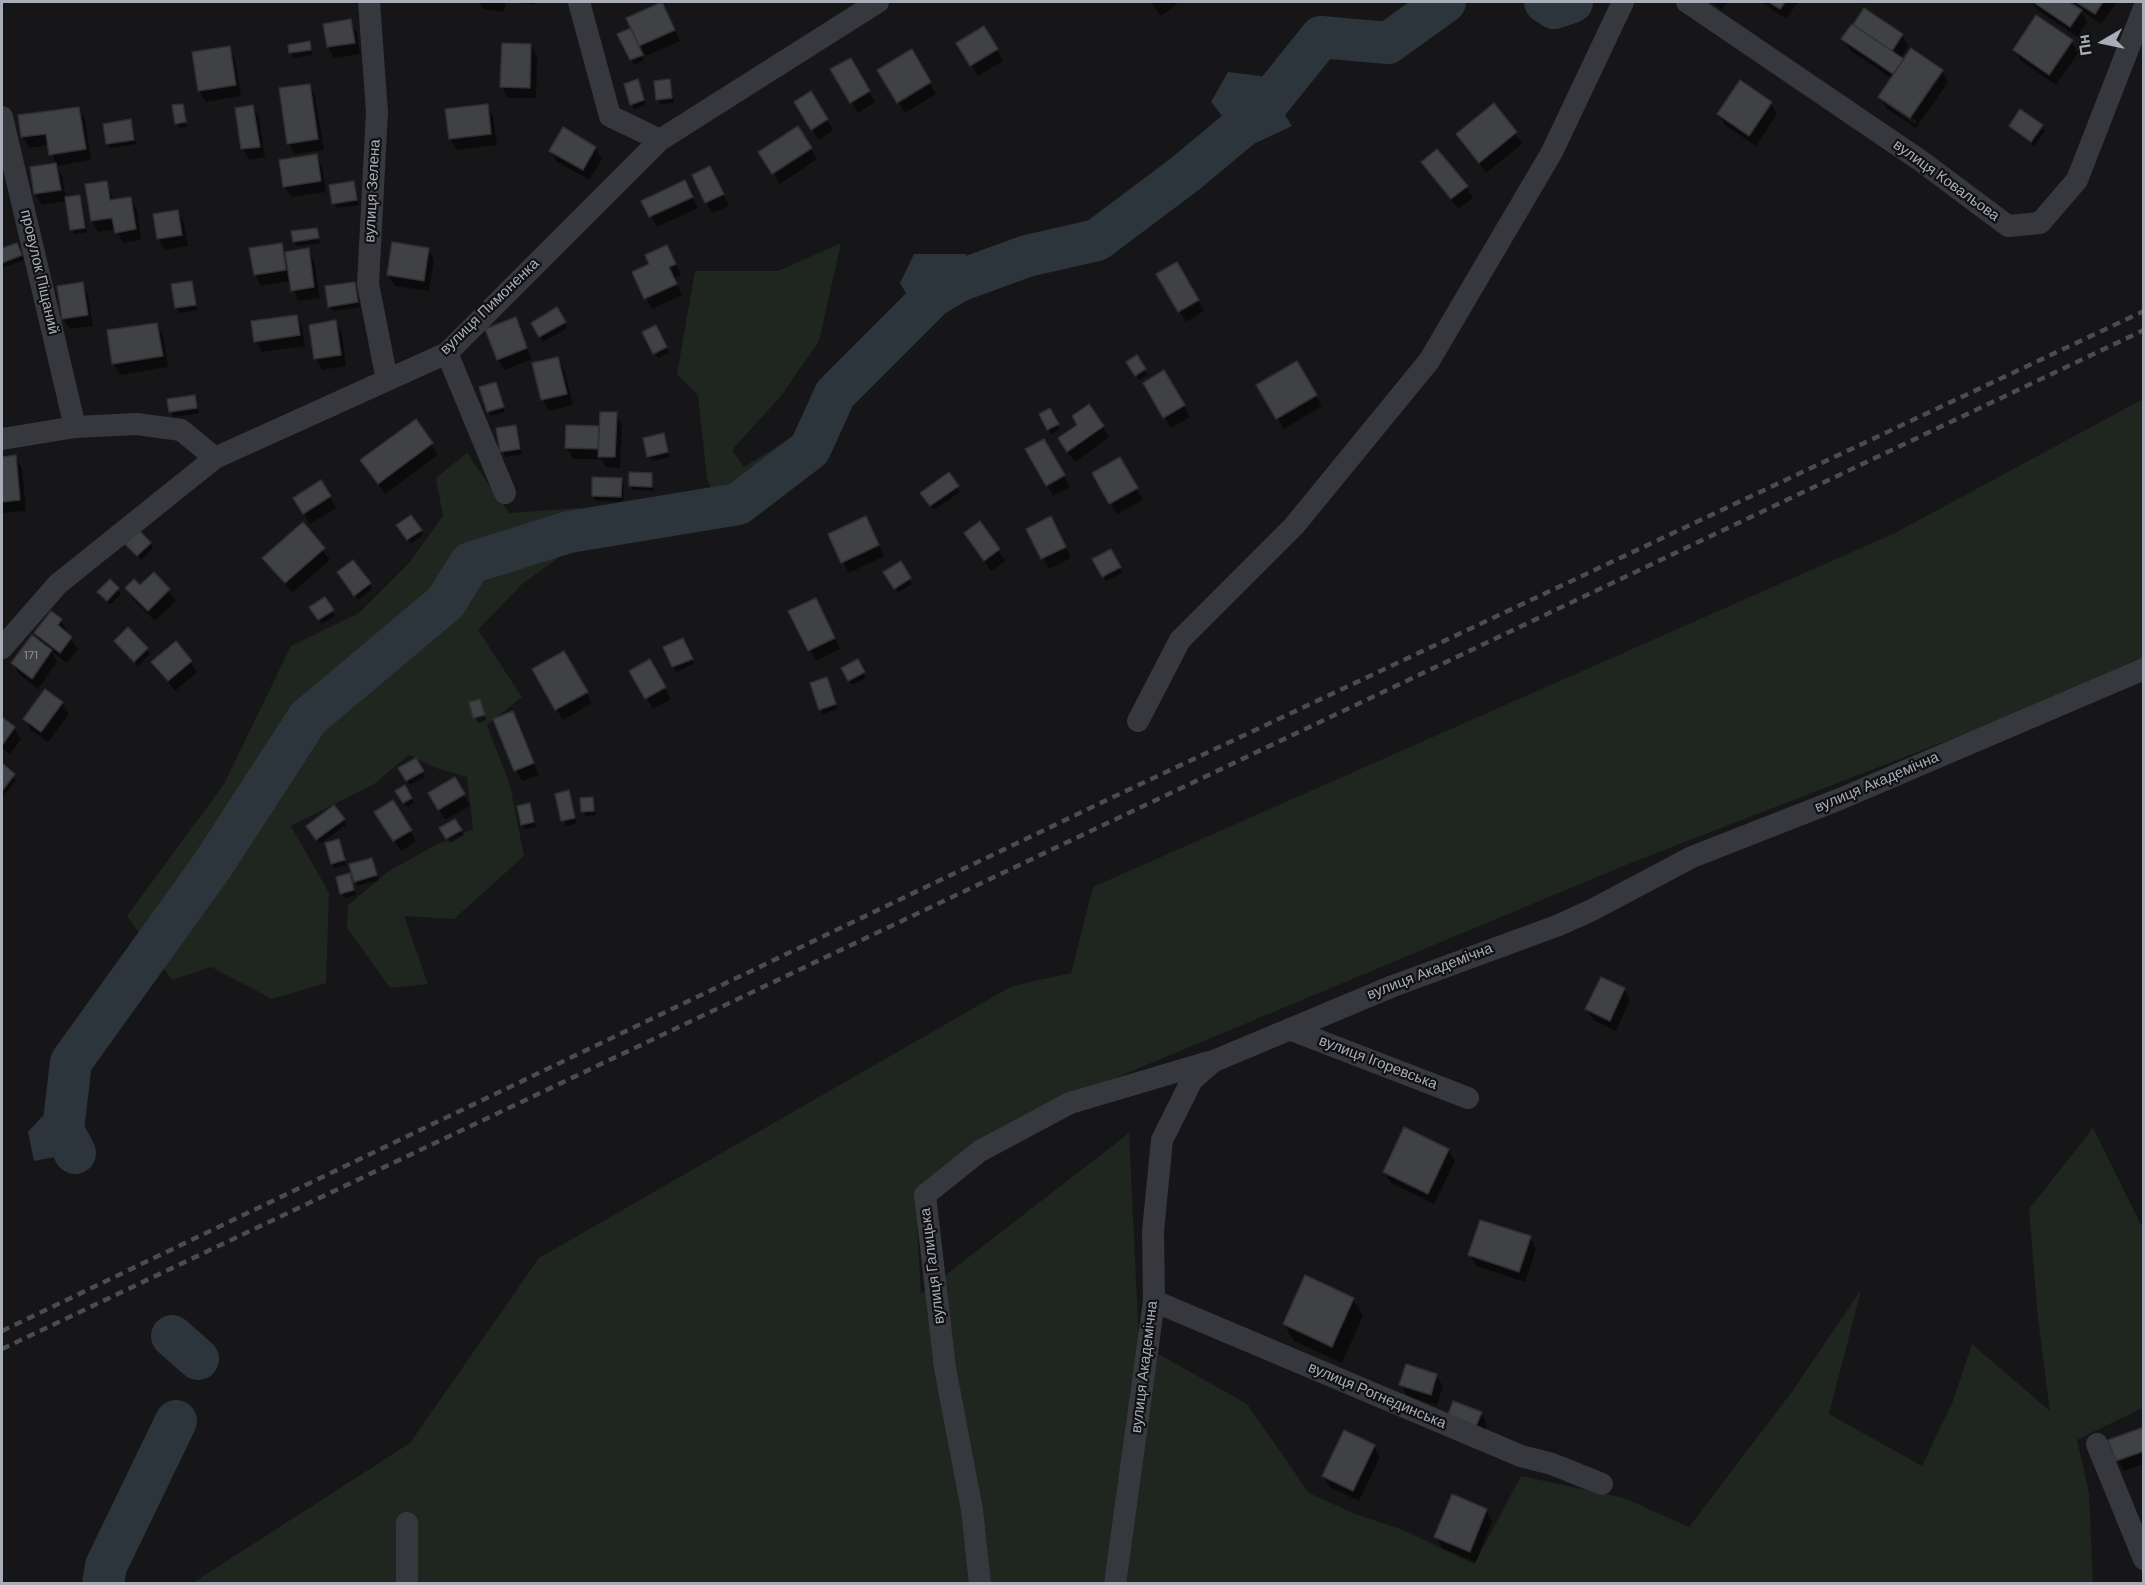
<!DOCTYPE html>
<meta charset="utf-8">
<style>
body{margin:0}
#map{position:relative;width:2145px;height:1585px;overflow:hidden;background:#161618;font-family:"DM Sans",sans-serif}
canvas{display:block}
.frame{position:absolute;inset:0;border:3px solid #a8adb8;pointer-events:none}
.north{position:absolute;left:2073px;top:12px;width:60px;height:60px;-webkit-text-stroke:4px #111113;paint-order:stroke;rotate:261deg;font-size:16px;font-weight:700;line-height:24px;text-align:center;color:#a8adb8}
.north::after{content:'';display:block;margin:auto;width:21px;height:27px;background:#a8adb8;clip-path:polygon(50% 0,100% 100%,50% 72%,0 100%)}
</style>
<div id="map">
<canvas width="2145" height="1585"></canvas>
<div class="frame"></div>
<div class="north">Пн</div>
</div>
<script>
const ctx = document.querySelector('canvas').getContext('2d');
ctx.lineJoin = 'round';
function paint(path, color) {
  ctx.fillStyle = color;
  ctx.fill(path, 'evenodd');
}
function poly(rows) {
  const path = new Path2D();
  for (const r of rows) {
    path.moveTo(r[0], r[1]);
    for (let i = 2; i < r.length; i += 2) path.lineTo(r[i], r[i + 1]);
  }
  return path;
}
function trace(path, color, width, dash) {
  ctx.strokeStyle = color;
  ctx.lineWidth = width;
  ctx.lineCap = dash ? 'butt' : 'round';
  ctx.setLineDash(dash || []);
  ctx.stroke(path);
}
function label(font, color, halo, rows, align = 'center') {
  ctx.font = font + ' "DM Sans",sans-serif';
  ctx.lineWidth = 4.5;
  ctx.setLineDash([]);
  ctx.textBaseline = 'middle';
  ctx.strokeStyle = halo;
  ctx.fillStyle = color;
  for (const [text, x, y, turn = 0] of rows) {
    ctx.save();
    ctx.translate(x, y);
    ctx.rotate((+turn || 0) * Math.PI / 180);
    ctx.textAlign = isNaN(turn) ? turn : align;
    if (halo) ctx.strokeText(text, 0, 0);
    ctx.fillText(text, 0, 0);
    ctx.restore();
  }
}
paint(poly([
 [841,243,819,341,781,396,732,450,744,467,808,427,805,472,722,524,707,478,698,396,677,374,695,271,778,271],
 [2143,399,2143,665,1628,864,1017,1119,915,1190,921,1294,1129,1133,1139,1343,1247,1404,1309,1493,1355,1514,1403,1530,1474,1564,1521,1476,1624,1498,1689,1527,1791,1393,1861,1290,1829,1414,1922,1466,1953,1401,1972,1344,2050,1411,2038,1319,2029,1209,2093,1128,2143,1229,2144,1407,2077,1440,2089,1493,2093,1583,191,1584,410,1443,539,1258,1012,986,1071,973,1093,887,1895,533],
 [467,453,509,513,580,508,573,547,521,585,478,630,522,697,487,725,510,785,524,856,454,919,404,916,428,984,390,988,347,928,348,905,389,871,434,846,473,829,467,777,436,768,409,755,374,784,291,826,329,893,326,983,272,999,211,967,172,980,127,916,224,784,291,646,359,613,410,562,443,516,436,478]
]), '#1e261f');
paint(poly([
 [1228,72,1261,76,1292,126,1247,147,1211,102],
 [914,254,966,254,973,297,925,325,900,283],
 [69,1082,78,1104,75,1153,34,1161,28,1132,51,1107,51,1088]
]), '#2c353c');
paint(poly([
 [479,2,506,2,504,12,483,9],
 [514,2,535,2,534,5],
 [1151,2,1176,2,1177,4,1161,16],
 [1711,2,1727,2,1722,9],
 [1761,2,1798,2,1786,19],
 [2032,2,2066,2,2070,4,2069,2,2117,2,2101,24,2081,10,2087,22,2077,37,2036,9],
 [668,15,680,41,646,56,640,45,638,46,644,60,634,65,619,34],
 [350,21,357,32,360,54,334,58,328,47],
 [984,28,1003,61,978,76,958,43],
 [1902,35,1908,46,1900,59,1942,71,1948,82,1916,128,1886,108,1880,97,1892,79,1850,50,1843,39],
 [1887,101,1917,121,1915,124,1887,105],
 [2072,42,2078,53,2056,85,2021,61,2015,50],
 [309,43,313,55,294,58,291,53],
 [531,45,537,56,536,98,508,98,502,87],
 [229,48,235,59,241,96,206,102,199,91],
 [911,51,936,94,905,113,879,70],
 [850,60,875,102,858,113,832,70],
 [669,81,674,103,660,104,658,99],
 [309,85,315,96,324,150,295,154,289,143],
 [640,86,646,105,634,109,632,104],
 [1771,103,1777,114,1756,146,1725,125,1719,114],
 [182,105,187,127,179,128,177,123],
 [1494,105,1522,144,1486,173,1458,135],
 [487,106,493,117,497,145,457,150,450,139],
 [253,107,259,118,265,157,249,160,243,149],
 [78,108,85,119,91,160,56,166,62,176,66,198,79,196,82,201,87,232,74,234,67,201,42,205,35,194,32,169,56,165,49,145,29,148,23,137,20,117],
 [802,114,827,119,833,130,819,140],
 [131,121,136,144,110,148,107,143],
 [2010,126,2042,126,2045,131,2034,146],
 [595,148,602,159,589,180,557,162,551,151],
 [811,149,817,159,780,184,767,163],
 [316,156,322,167,326,192,291,197,285,187],
 [1423,162,1466,187,1473,198,1458,209],
 [716,179,729,206,712,213,706,202],
 [106,182,114,201,130,199,137,210,141,240,123,243,116,229,98,232,92,221],
 [353,182,359,205,337,208,334,203],
 [691,193,698,208,657,227,643,202],
 [178,212,184,223,188,246,165,250,159,239,155,215],
 [316,229,320,243,297,246,294,241],
 [17,245,24,260,2,268,2,250],
 [281,245,286,253,308,250,314,261,320,298,298,301,291,281,261,286,255,275],
 [428,249,434,260,429,291,395,286,388,275],
 [673,258,681,275,674,279,682,295,652,309,646,298],
 [1176,264,1204,311,1186,322,1158,275],
 [191,282,197,310,179,313,176,308],
 [354,283,360,307,333,311,330,306],
 [82,284,88,295,93,326,70,329,63,318],
 [557,309,567,328,543,342,533,323],
 [296,316,302,327,305,346,262,352,256,341],
 [515,319,532,359,504,370,498,359],
 [335,322,342,333,346,366,322,370,316,359],
 [156,324,163,335,168,367,120,375,114,364],
 [656,327,669,353,658,358,644,333],
 [1137,357,1147,375,1139,380,1128,362],
 [557,358,564,369,573,405,549,411,543,400,534,364],
 [1296,363,1322,406,1284,429,1258,386],
 [1164,372,1190,417,1171,428,1145,383],
 [496,384,505,412,491,416,488,411],
 [195,397,199,413,173,417,169,401],
 [1050,410,1060,429,1051,434,1041,415],
 [616,414,622,425,620,468,606,467,601,459,573,459,567,448,568,427,601,428],
 [415,421,438,455,385,494,362,461],
 [515,426,522,454,505,457,498,429],
 [1103,427,1109,437,1075,462,1066,450],
 [663,435,670,457,652,461,649,456],
 [1044,441,1070,487,1053,496,1027,450],
 [15,457,22,468,26,511,2,513,2,458],
 [1120,459,1143,500,1117,514,1094,474],
 [651,474,654,491,633,490,630,485],
 [949,474,960,492,934,510,925,498],
 [621,480,624,485,623,502,596,501,593,496],
 [321,482,336,508,310,524,295,498],
 [980,523,1005,561,991,571,966,534],
 [303,524,330,560,292,593,264,558],
 [871,529,884,556,849,573,843,562],
 [1028,529,1056,529,1071,558,1049,569],
 [420,530,423,535,411,544,401,531],
 [126,543,150,543,153,548,141,560],
 [1110,551,1122,573,1106,581,1094,560],
 [900,563,912,584,898,593,885,573],
 [154,574,176,601,155,621,134,600,127,589,140,587],
 [341,578,370,584,372,589,358,600],
 [110,581,121,594,110,605,99,592],
 [325,599,335,616,322,624,314,613],
 [821,610,840,649,816,661,790,612],
 [61,620,67,631,66,633,78,649,67,663,51,651,57,662,38,689,19,674,12,663,42,644,36,633],
 [128,630,150,654,138,666,116,641],
 [685,645,694,664,676,672,665,647],
 [564,653,592,703,563,720,534,670],
 [190,661,197,672,175,691,153,663],
 [649,661,671,699,653,709,631,671],
 [858,661,866,678,852,685,843,669],
 [829,684,837,709,823,714,820,709],
 [62,703,69,714,48,742,31,730,25,719],
 [470,703,482,706,486,720,478,723],
 [512,713,539,775,522,781,516,770],
 [2,719,14,728,21,739,10,754,2,748],
 [416,760,425,777,410,785,400,769],
 [2,765,16,780,4,796,2,795],
 [455,779,470,806,445,820,430,794],
 [405,787,414,803,407,807,397,791],
 [568,792,577,823,566,826,556,795],
 [593,798,596,815,586,816,583,811],
 [530,805,536,827,525,829,522,824],
 [344,820,346,825,320,844,311,831],
 [455,821,464,835,450,843,441,829],
 [382,823,410,831,416,841,401,851],
 [338,841,346,865,335,868,332,863],
 [371,859,379,880,358,886,355,881],
 [349,875,356,895,345,898,342,893],
 [1624,989,1630,1000,1616,1031,1593,1020,1587,1009],
 [1448,1150,1455,1161,1434,1204,1391,1183,1384,1171],
 [1530,1238,1536,1249,1525,1282,1476,1266,1470,1255],
 [1353,1299,1363,1316,1342,1363,1294,1341,1284,1324],
 [1436,1375,1443,1386,1437,1405,1407,1396,1401,1385],
 [1481,1413,1487,1424,1481,1441,1447,1420],
 [2144,1428,2144,1464,2124,1471,2117,1460],
 [1374,1446,1380,1457,1359,1501,1330,1487,1324,1476],
 [1486,1510,1492,1521,1476,1562,1442,1548,1436,1537]
]), '#0007');
trace(poly([
 [1545,2,1554,8,1572,2],
 [75,1153,63,1130,71,1062,212,866,308,718,446,602,470,563,569,532,738,504,810,449,835,394,942,287,1027,256,1097,240,1185,174,1263,109,1321,37,1388,43,1445,2],
 [172,1336,198,1359],
 [103,1584,106,1566,176,1421]
]), '#2c353c', 42);
const building = poly([
 [662,2,675,30,639,46,626,18,662,2],
 [1769,2,1785,2,1780,9,1769,2],
 [2033,2,2069,2,2082,10,2070,27,2033,2],
 [2076,2,2103,2,2095,14,2076,2],
 [1864,8,1903,34,1892,51,1853,25,1864,8],
 [2036,15,2073,40,2049,75,2013,50,2036,15],
 [351,19,355,43,327,47,323,24,351,19],
 [1852,24,1904,59,1893,74,1841,39,1852,24],
 [984,26,998,49,970,66,956,43,984,26],
 [631,28,643,55,630,60,617,34,631,28],
 [310,41,311,50,289,53,288,45,310,41],
 [502,43,531,44,530,88,500,87,502,43],
 [230,46,236,85,198,91,192,52,230,46],
 [1911,48,1943,70,1910,118,1878,97,1911,48],
 [912,49,931,82,897,103,877,70,912,49],
 [851,58,870,91,850,103,830,69,851,58],
 [638,79,644,100,630,105,624,84,638,79],
 [670,79,672,98,656,100,654,81,670,79],
 [1740,80,1772,102,1749,136,1717,114,1740,80],
 [310,84,318,139,287,144,279,88,310,84],
 [811,91,828,119,811,130,794,102,811,91],
 [1494,103,1517,132,1479,163,1456,134,1494,103],
 [183,104,186,122,175,124,172,105,183,104],
 [488,104,491,134,449,139,445,109,488,104],
 [253,105,260,147,241,149,235,108,253,105],
 [79,107,86,149,49,155,46,134,21,137,18,115,79,107],
 [2020,109,2043,125,2031,142,2009,126,2020,109],
 [131,119,134,140,106,144,103,124,131,119],
 [798,126,812,148,772,174,758,152,798,126],
 [563,127,596,147,583,170,549,151,563,127],
 [1437,149,1468,186,1451,199,1421,162,1437,149],
 [317,154,321,181,283,187,279,160,317,154],
 [56,163,61,190,34,194,30,167,56,163],
 [710,166,724,194,705,203,692,175,710,166],
 [685,180,693,197,649,217,641,201,685,180],
 [107,181,110,200,131,197,136,229,115,233,112,218,91,221,85,184,107,181],
 [354,181,357,200,332,204,329,185,354,181],
 [80,195,85,228,70,230,65,197,80,195],
 [178,210,182,235,157,239,153,214,178,210],
 [317,228,319,238,293,242,291,231,317,228],
 [392,242,429,248,424,281,387,275,392,242],
 [17,243,22,255,2,263,2,248,17,243],
 [282,243,286,270,254,275,249,248,282,243],
 [667,245,676,264,669,267,677,284,644,299,632,272,649,264,645,255,667,245],
 [309,248,314,287,291,291,285,252,309,248],
 [1177,262,1199,300,1178,312,1156,274,1177,262],
 [192,281,196,305,175,308,171,284,192,281],
 [83,282,88,315,62,319,57,286,83,282],
 [355,282,358,302,328,307,325,286,355,282],
 [557,307,566,322,539,337,531,323,557,307],
 [297,315,300,335,254,342,251,321,297,315],
 [516,317,527,348,497,360,485,329,516,317],
 [336,320,341,355,314,359,309,325,336,320],
 [157,323,163,356,112,364,107,330,157,323],
 [656,325,667,347,653,354,642,332,656,325],
 [1137,355,1146,369,1135,376,1126,362,1137,355],
 [558,357,567,394,541,400,532,363,558,357],
 [1297,361,1317,395,1276,419,1256,385,1297,361],
 [1164,370,1185,405,1163,418,1143,383,1164,370],
 [496,382,504,407,487,412,479,387,496,382],
 [195,395,197,408,169,412,167,399,195,395],
 [1089,404,1104,426,1067,452,1058,438,1077,425,1072,416,1089,404],
 [1050,408,1059,424,1047,430,1039,414,1050,408],
 [600,412,617,412,615,457,598,457,600,412],
 [416,419,433,443,378,484,360,460,416,419],
 [516,425,520,449,500,452,496,428,516,425],
 [566,425,599,426,598,449,565,448,566,425],
 [664,433,668,452,647,457,643,438,664,433],
 [1044,439,1065,475,1046,486,1025,449,1044,439],
 [16,455,20,500,2,502,2,457,16,455],
 [1120,457,1138,488,1109,504,1092,473,1120,457],
 [629,472,652,473,652,487,629,486,629,472],
 [949,472,959,486,930,506,920,493,949,472],
 [592,477,622,478,621,497,592,496,592,477],
 [321,480,331,496,303,514,293,498,321,480],
 [411,515,422,530,407,540,396,525,411,515],
 [866,516,879,545,841,563,828,534,866,516],
 [1051,516,1066,547,1041,559,1026,529,1051,516],
 [980,521,1000,549,984,561,964,533,980,521],
 [303,522,325,548,285,583,262,558,303,522],
 [138,529,151,543,137,556,124,543,138,529],
 [1111,549,1121,567,1102,577,1092,559,1111,549],
 [353,560,371,583,354,596,337,572,353,560],
 [901,561,911,578,894,589,883,572,901,561],
 [154,572,170,589,148,611,125,588,134,579,140,585,154,572],
 [110,579,119,588,107,601,97,592,110,579],
 [325,597,334,610,318,620,309,607,325,597],
 [816,598,835,638,808,651,788,611,816,598],
 [51,611,62,619,58,625,72,637,60,653,34,633,51,611],
 [128,627,148,648,134,662,114,641,128,627],
 [32,635,52,650,32,679,11,663,32,635],
 [683,638,693,659,672,667,663,647,683,638],
 [176,641,192,661,168,681,151,662,176,641],
 [564,651,588,692,555,710,532,669,564,651],
 [650,659,666,687,645,699,629,671,650,659],
 [858,659,865,672,848,681,841,668,858,659],
 [827,677,836,704,819,710,810,683,827,677],
 [45,689,63,702,41,732,23,719,45,689],
 [480,699,485,715,473,718,469,702,480,699],
 [513,711,534,763,514,771,493,719,513,711],
 [2,717,15,727,3,744,2,743,2,717],
 [416,758,424,771,406,781,398,768,416,758],
 [2,763,15,774,2,791,2,763],
 [455,777,465,794,438,810,428,793,455,777],
 [405,785,412,798,403,803,395,791,405,785],
 [569,790,575,818,561,821,555,794,569,790],
 [593,797,594,811,581,812,580,798,593,797],
 [393,800,412,830,393,841,374,812,393,800],
 [530,803,534,822,521,825,517,806,530,803],
 [334,805,345,819,316,840,306,826,334,805],
 [455,819,462,830,446,839,439,828,455,819],
 [339,839,345,860,331,864,325,843,339,839],
 [372,858,377,875,354,882,349,864,372,858],
 [350,873,354,890,340,894,336,877,350,873],
 [1601,977,1625,988,1610,1021,1585,1009,1601,977],
 [1404,1127,1449,1149,1428,1194,1383,1172,1404,1127],
 [1480,1220,1531,1236,1519,1272,1468,1255,1480,1220],
 [1305,1275,1354,1298,1332,1347,1283,1324,1305,1275],
 [1406,1364,1437,1374,1431,1395,1399,1385,1406,1364],
 [1453,1401,1482,1412,1474,1431,1446,1420,1453,1401],
 [2144,1427,2144,1451,2116,1461,2108,1440,2144,1427],
 [1344,1430,1375,1445,1353,1491,1322,1476,1344,1430],
 [1452,1494,1487,1509,1470,1552,1434,1537,1452,1494]
]);
paint(building, '#404145');
trace(building, '#303034', 1.5);
trace(poly([
 [369,2,377,112,368,284,387,380],
 [579,2,610,116,660,140],
 [1687,2,1921,161,2008,226,2040,223,2077,180,2144,8],
 [2,117,75,427],
 [447,353,505,493],
 [2,439,75,427,137,424,181,430,215,458],
 [2,648,58,584,215,458,447,353,660,140,878,2],
 [1138,721,1180,640,1294,526,1429,361,1552,152,1623,2],
 [1289,1029,1468,1098],
 [1154,1301,1521,1456,1552,1464,1602,1484],
 [2097,1444,2144,1559],
 [407,1584,407,1523],
 [980,1584,972,1510,945,1368,925,1195,980,1151,1070,1103,1209,1062],
 [1115,1584,1154,1301,1153,1231,1162,1140,1192,1080,1214,1061,1393,986,1559,925,1592,910,1692,857,1840,799,2144,669]
]), '#37383d', 22);
trace(poly([
 [2,1331,1111,798,2144,311],
 [2,1349,2144,330]
]), '#4a4c52', 4.5, [8, 6]);
label('12px', '#8e929b', null, [
 ["171",31,656]
]);
label('15px', '#a8adb8', '#111113', [
 ["вулиця Ковальова",1946,181,36],
 ["вулиця Зелена",373,191,-87],
 ["провулок Піщаний",39,272,77],
 ["вулиця Пимоненка",490,307,-44],
 ["вулиця Академічна",1877,783,-23],
 ["вулиця Академічна",1430,972,-21],
 ["вулиця Ігоревська",1378,1063,21],
 ["вулиця Галицька",933,1266,-97],
 ["вулиця Академічна",1145,1367,-83],
 ["вулиця Рогнединська",1377,1396,23]
]);
</script>
